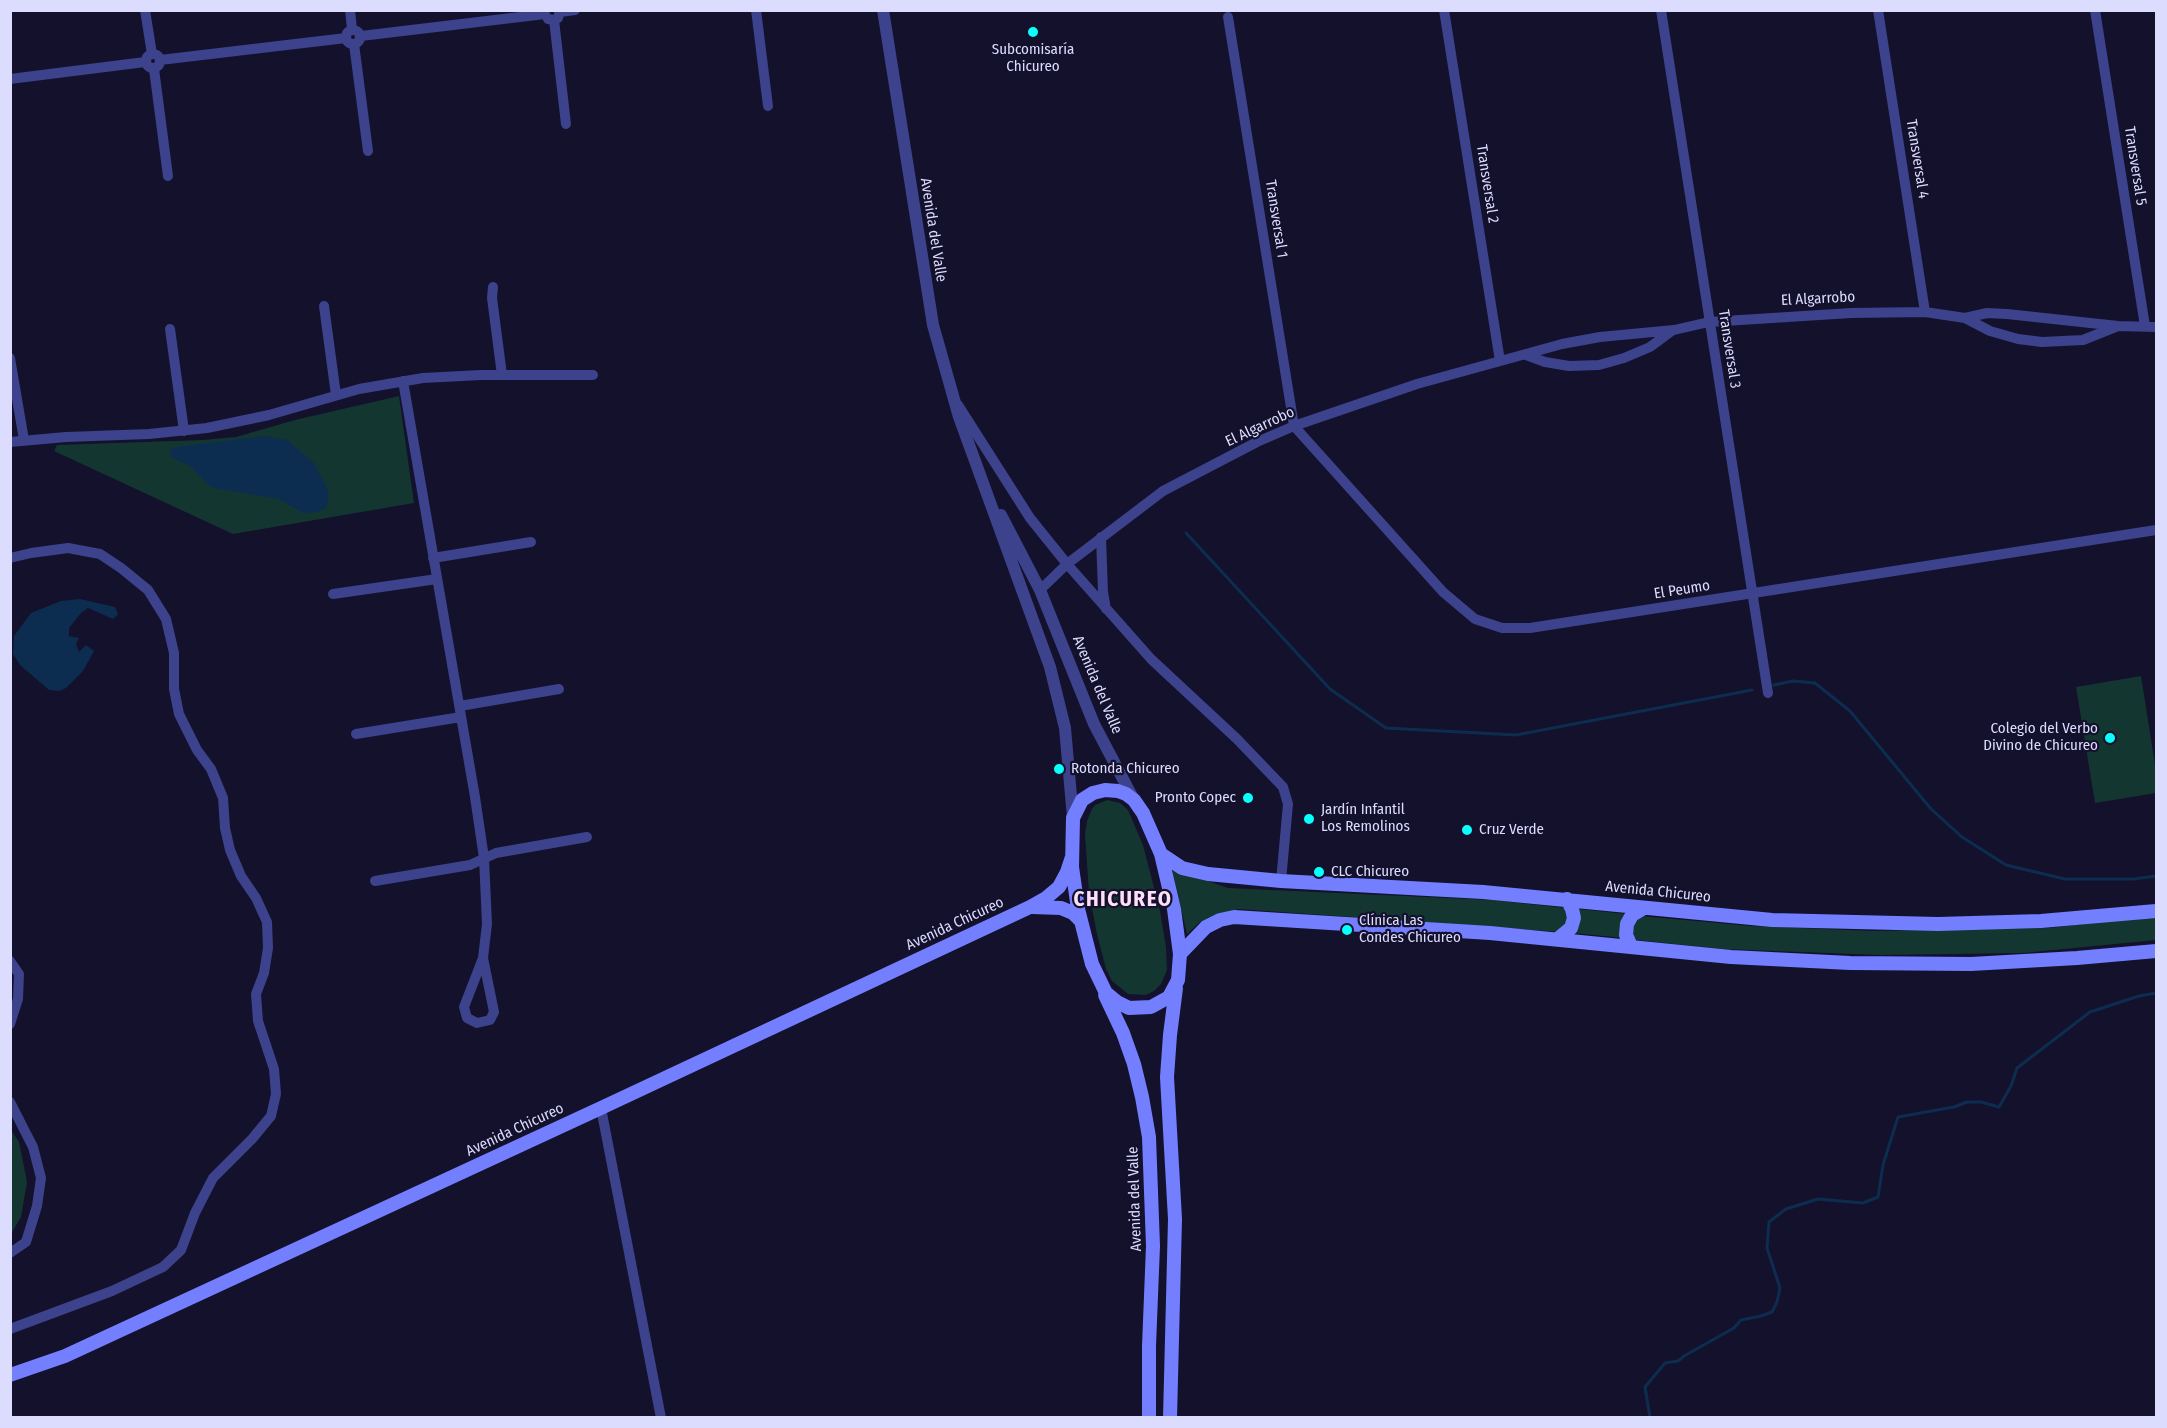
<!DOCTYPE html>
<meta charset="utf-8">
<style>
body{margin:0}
#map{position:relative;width:2167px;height:1428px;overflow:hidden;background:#13112c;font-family:"Fira Sans Condensed",sans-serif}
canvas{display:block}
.frame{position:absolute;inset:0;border:12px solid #dcdcff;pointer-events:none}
</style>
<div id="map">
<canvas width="2167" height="1428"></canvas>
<div class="frame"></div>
</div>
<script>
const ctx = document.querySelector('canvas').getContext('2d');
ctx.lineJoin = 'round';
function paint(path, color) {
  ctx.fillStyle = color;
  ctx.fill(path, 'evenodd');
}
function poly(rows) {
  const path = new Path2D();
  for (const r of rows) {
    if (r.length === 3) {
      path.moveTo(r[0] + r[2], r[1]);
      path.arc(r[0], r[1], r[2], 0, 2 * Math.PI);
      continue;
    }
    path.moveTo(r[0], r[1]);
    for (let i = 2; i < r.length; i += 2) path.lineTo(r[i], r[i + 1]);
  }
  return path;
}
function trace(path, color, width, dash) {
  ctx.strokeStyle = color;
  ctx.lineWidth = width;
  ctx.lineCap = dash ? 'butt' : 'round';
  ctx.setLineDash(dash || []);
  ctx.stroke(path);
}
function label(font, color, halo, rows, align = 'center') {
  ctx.font = font + ' "Fira Sans Condensed",sans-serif';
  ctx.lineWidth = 4.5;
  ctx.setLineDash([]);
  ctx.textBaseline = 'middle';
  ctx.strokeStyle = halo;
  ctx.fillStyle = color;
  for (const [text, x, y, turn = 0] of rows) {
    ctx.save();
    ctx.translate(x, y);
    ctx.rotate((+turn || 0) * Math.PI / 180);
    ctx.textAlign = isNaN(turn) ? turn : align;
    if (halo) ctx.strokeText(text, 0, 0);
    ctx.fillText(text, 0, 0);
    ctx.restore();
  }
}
paint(poly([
 [399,396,414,503,233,534,54,451,57,445,203,440,236,437,295,420],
 [2141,676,2156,771,2156,793,2095,803,2076,687],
 [1107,800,1120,803,1128,810,1143,845,1160,911,1166,947,1167,970,1161,984,1154,991,1146,995,1128,994,1112,981,1106,969,1097,934,1089,893,1085,834,1087,821,1092,809,1095,805],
 [1172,869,1228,888,1492,900,1566,908,1569,916,1566,925,1561,932,1239,909,1214,915,1199,923,1187,934],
 [1578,909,1626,914,1623,938,1573,933,1578,927,1581,919],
 [1641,916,1751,926,1874,931,2049,928,2156,916,2156,940,2023,953,1879,955,1723,949,1637,940,1630,933,1632,924],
 [11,1130,19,1142,27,1182,21,1217,11,1234]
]), '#143631');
paint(poly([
 [265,436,287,440,314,463,328,490,328,501,326,508,316,512,303,513,279,499,214,488,205,482,190,466,173,458,170,454,171,449,177,447],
 [80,599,115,607,118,614,113,619,88,608,81,613,69,628,69,636,79,638,76,644,79,652,86,645,94,651,83,671,66,688,59,691,49,690,20,665,13,654,14,636,31,613,61,601]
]), '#0d2d50');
trace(poly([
 [1186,533,1330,689,1386,728,1516,735,1752,690],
 [1774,685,1793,681,1815,683,1850,711,1931,809,1962,837,2006,865,2065,879,2133,879,2156,876],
 [1650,1418,1645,1387,1665,1363,1678,1361,1684,1356,1734,1328,1741,1320,1761,1316,1772,1312,1777,1302,1780,1288,1767,1248,1769,1222,1786,1209,1818,1199,1863,1203,1878,1197,1883,1165,1898,1117,1954,1107,1967,1102,1981,1102,1999,1107,2011,1086,2017,1068,2090,1012,2139,996,2156,993]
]), '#0d2d50', 3);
trace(poly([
 [145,10,152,54],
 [350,10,352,29],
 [756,10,768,106],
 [1444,10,1500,361],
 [1661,10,1768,693],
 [1878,10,1925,312],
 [2095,10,2145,326],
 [560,12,575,10],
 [1228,17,1294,426,1443,592,1475,619,1502,628,1530,628,2156,530],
 [548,19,554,20,558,18,560,10],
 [554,20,566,124],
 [353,37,7],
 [361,36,545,14],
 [354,44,368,151],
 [153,61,7],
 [160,60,346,38],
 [154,69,168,176],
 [10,79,145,62],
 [493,287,492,298,502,375],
 [324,306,336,395],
 [1965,318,1987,313,2007,314,2118,326,2156,327],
 [170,329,184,431],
 [1526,355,1545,362,1569,366,1599,365,1624,358,1650,347,1673,330],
 [10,358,24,440],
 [403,381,475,797,484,858,487,924,483,958,464,1007,467,1018,477,1023,490,1020,494,1012,483,958],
 [958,405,1030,518,1067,564,1151,659,1237,739,1283,787,1288,804,1281,881],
 [10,442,66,437,149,434,207,428,269,415,359,389,423,378,481,375,593,375],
 [1101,537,1103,592,1106,609],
 [10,558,31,553,68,548,100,554,121,568,148,590,166,619,174,653,174,689,179,714,197,750,211,769,223,798,225,828,230,850,241,876,256,898,267,922,268,948,264,973,256,994,258,1021,274,1069,276,1094,271,1116,252,1139,213,1178,195,1213,181,1250,163,1267,112,1291,10,1329],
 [433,558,531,542],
 [1040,590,1067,564,1163,491,1257,442,1294,426,1417,384,1562,344,1600,337,1674,330,1709,322,1851,313,1925,312,1965,318,1990,331,2018,339,2042,342,2083,340,2118,326],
 [333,594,437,579],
 [460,706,559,689],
 [356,734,461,717],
 [375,881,470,865,496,853,587,837],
 [10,961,19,974,18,999,10,1024],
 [10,1102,33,1147,41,1178,37,1206,26,1242,10,1253],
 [601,1108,661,1418]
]), '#3c428b', 10);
trace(poly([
 [883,10,933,325,959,417,1050,667,1065,728,1073,818],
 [1001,515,1040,590,1094,724,1134,800]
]), '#3c428b', 12);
trace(poly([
 [1105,790,1118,791,1126,794,1134,800,1143,813,1161,854,1174,909,1180,954,1178,980,1169,997,1151,1007,1129,1008,1117,1002,1106,993,1092,964,1078,909,1072,867,1073,818,1082,800,1093,793,1105,790],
 [1161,854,1182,868,1208,874,1281,881,1483,892,1772,920,1938,924,2041,921,2156,911],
 [1032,907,1061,908,1073,913,1080,920],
 [1559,938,1571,928,1574,918,1572,909,1567,899],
 [1631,946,1626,935,1627,924,1632,915,1644,908],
 [1180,954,1206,927,1220,920,1234,917,1490,933,1731,957,1850,963,1971,964,2077,958,2156,951],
 [1105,995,1123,1033,1134,1064,1142,1097,1149,1137,1153,1246,1149,1346,1149,1418],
 [10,1375,65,1356,601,1108,1030,907,1046,898,1059,887,1067,872,1072,857],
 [1170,1418,1175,1219,1167,1077,1170,1035,1176,988]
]), '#737fff', 14);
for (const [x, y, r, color] of [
 [1033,32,6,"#08fffc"],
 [2110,738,6,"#08fffc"],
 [1059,769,6,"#08fffc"],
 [1248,798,6,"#08fffc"],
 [1309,819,6,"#08fffc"],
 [1467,830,6,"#08fffc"],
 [1319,872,6,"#08fffc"],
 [1347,930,6,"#08fffc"]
]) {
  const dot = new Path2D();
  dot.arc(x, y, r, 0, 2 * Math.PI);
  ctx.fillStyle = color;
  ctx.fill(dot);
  trace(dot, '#13112c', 2);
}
label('15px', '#dcdcff', '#13112c', [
 ["Subcomisaría",1033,50,"center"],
 ["Chicureo",1033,67,"center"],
 ["Colegio del Verbo",2098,729,"right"],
 ["Divino de Chicureo",2098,746,"right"],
 ["Rotonda Chicureo",1071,769],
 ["Pronto Copec",1236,798,"right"],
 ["Jardín Infantil",1321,810],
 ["Los Remolinos",1321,827],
 ["Cruz Verde",1479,830],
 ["CLC Chicureo",1331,872],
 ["Clínica Las",1359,921],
 ["Condes Chicureo",1359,938]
], 'left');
label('15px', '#dcdcff', '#13112c', [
 ["Transversal 4",1917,159,81],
 ["Transversal 5",2135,166,81],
 ["Transversal 2",1487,184,81],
 ["Transversal 1",1276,219,81],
 ["Avenida del Valle",933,230,81],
 ["El Algarrobo",1818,299,-3],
 ["Transversal 3",1729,349,81],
 ["El Algarrobo",1260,427,-25],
 ["El Peumo",1682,590,-9],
 ["Avenida del Valle",1097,685,67],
 ["Avenida Chicureo",1658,892,6],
 ["Avenida Chicureo",955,924,-25],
 ["Avenida Chicureo",515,1130,-25],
 ["Avenida del Valle",1135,1199,-92]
]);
ctx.letterSpacing = '1.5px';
label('bold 21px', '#ffdef7', '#13112c', [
 ["CHICUREO",1123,900]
]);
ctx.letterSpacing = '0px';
</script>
